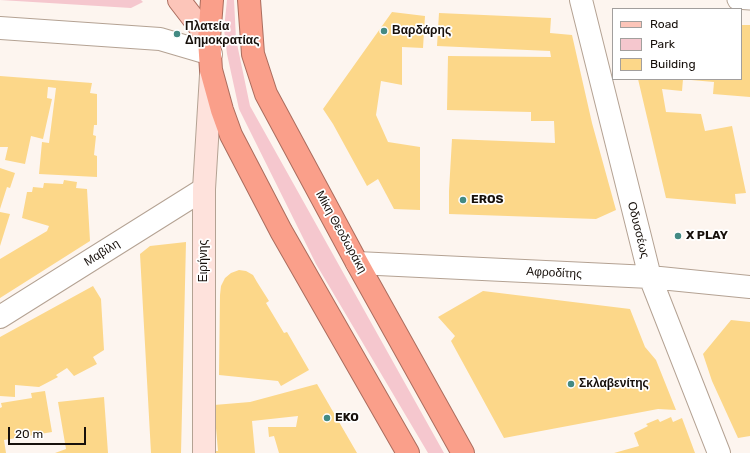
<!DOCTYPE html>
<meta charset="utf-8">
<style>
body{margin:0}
#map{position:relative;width:750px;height:453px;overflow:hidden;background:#fdf5ef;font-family:Rubik,sans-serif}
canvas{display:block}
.legend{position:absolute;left:612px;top:8px;width:130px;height:72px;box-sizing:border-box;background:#fff;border:1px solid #a29f9d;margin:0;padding:5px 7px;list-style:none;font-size:12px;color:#17100b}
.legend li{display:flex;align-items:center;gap:8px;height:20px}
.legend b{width:20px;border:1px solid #a29f9d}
.scale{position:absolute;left:8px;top:427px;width:78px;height:18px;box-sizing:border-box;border:2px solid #17100b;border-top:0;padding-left:5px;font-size:12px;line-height:14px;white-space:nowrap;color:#17100b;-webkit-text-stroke:3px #fff;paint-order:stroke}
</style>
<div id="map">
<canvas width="750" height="453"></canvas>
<ul class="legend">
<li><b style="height:5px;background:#fcc5b9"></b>Road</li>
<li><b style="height:11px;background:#f5c7ce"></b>Park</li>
<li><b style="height:11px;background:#fcd789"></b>Building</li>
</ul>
<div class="scale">20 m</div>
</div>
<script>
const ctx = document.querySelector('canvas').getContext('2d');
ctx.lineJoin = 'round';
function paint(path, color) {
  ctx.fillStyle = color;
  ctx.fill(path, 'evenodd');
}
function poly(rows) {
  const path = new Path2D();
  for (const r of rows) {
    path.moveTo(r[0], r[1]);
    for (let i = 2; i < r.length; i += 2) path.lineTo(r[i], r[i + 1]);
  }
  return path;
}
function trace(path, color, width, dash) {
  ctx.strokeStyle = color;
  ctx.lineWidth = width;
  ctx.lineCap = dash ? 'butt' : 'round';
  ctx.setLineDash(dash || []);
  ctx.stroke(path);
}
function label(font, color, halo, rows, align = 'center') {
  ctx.font = font + ' Rubik,sans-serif';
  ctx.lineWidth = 3.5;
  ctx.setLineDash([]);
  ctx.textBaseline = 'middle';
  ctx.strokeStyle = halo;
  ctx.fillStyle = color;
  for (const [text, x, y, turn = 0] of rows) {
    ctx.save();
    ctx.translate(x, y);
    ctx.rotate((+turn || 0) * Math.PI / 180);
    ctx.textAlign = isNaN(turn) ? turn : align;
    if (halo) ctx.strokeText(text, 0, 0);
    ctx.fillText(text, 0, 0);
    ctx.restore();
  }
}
paint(poly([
 [0,0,141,0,143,2,131,8],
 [227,0,234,0,236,39,250,106,444,453,428,453,316,264,239,109,227,54,224,29]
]), '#f5c7ce');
paint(poly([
 [392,12,425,16,423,48,402,47,402,85,381,81,376,115,388,142,420,147,420,210,394,209,378,179,367,186,333,124,323,109],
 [439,13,551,18,550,33,572,35,592,123,616,210,596,219,449,214,449,191,452,139,555,143,554,121,531,121,531,112,447,110,448,56,551,57,550,51,437,46],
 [741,25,750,25,750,97,713,94,714,82,691,80,691,79,741,79],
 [0,76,92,83,90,93,97,94,97,125,94,125,93,135,96,136,94,155,97,156,97,177,39,174,42,142,49,143,56,88,48,87,47,98,52,99,43,139,31,136,25,164,5,160,8,147,0,147],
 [638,79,683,79,682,91,662,89,666,112,701,114,705,131,732,126,746,193,735,194,736,204,666,198],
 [0,168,15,173,10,188,7,187,0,209],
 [64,180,77,182,76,188,87,189,90,241,0,298,0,259,47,231,49,226,22,218,27,192,32,192,33,187,43,188,44,183,63,184],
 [0,212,10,214,0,246],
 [186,242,181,453,151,453,140,254,150,246],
 [239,270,246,271,253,275,257,282,269,301,266,303,284,333,287,332,309,370,281,386,278,381,219,375,220,295,221,286,225,278,231,273],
 [93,286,101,299,104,350,93,357,97,364,74,376,67,368,56,375,58,377,39,387,15,385,15,397,0,396,0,337],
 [483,291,630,309,645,347,656,360,676,410,658,409,504,438,451,341,455,336,438,317],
 [731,320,750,322,750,436,738,438,712,381,703,354],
 [317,384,357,453,279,453,274,436,269,437,268,427,296,427,298,416,252,421,255,453,208,453,208,451,218,451,214,405,250,402],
 [45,391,52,432,4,440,6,453,0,453,0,408,2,407,1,403,32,398,31,393],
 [104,397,108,453,55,453,66,449,58,402],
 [671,417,673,422,682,418,695,453,614,453,639,446,634,433,648,426,646,424,658,419,660,422]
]), '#fcd789');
const lane = poly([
 [734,0,735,2,750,3]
]);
const street = poly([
 [581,0,650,277,719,453],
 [0,28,160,39,211,54],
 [357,263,650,277,750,287],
 [0,317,204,189]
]);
const secondary = poly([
 [204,453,204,189,211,75]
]);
const primary = poly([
 [179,0,209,39]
]);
const highway = poly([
 [212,0,209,39,211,70,222,110,231,135,281,231,408,453],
 [249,0,253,54,266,94,357,263,463,453]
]);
trace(lane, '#b4a293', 15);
trace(street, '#b4a293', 24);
trace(secondary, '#b4a293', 24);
trace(primary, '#ab6d5e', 24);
trace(highway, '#ab6d5e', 24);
trace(lane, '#fff', 13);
trace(street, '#fff', 22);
trace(secondary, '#fee2dc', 22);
trace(primary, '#fcc5b9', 22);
trace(highway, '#fa9f8a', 22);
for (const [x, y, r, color] of [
 [384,31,4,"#438a83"],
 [177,34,4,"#438a83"],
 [463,200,4,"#438a83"],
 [678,236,4,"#438a83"],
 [571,384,4,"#438a83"],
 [327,418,4,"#438a83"]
]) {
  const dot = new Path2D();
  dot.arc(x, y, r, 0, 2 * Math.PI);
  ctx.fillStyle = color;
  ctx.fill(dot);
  trace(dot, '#fff', 1.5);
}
label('bold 12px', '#17100b', '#fff', [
 ["Πλατεία",185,27],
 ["Δημοκρατίας",185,41],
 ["Βαρδάρης",392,31],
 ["EROS",471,200],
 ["X PLAY",686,236],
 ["Σκλαβενίτης",579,384],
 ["EKO",335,418]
], 'left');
label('12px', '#17100b', '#fff', [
 ["Οδυσσέως",638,230,76],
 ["Μίκη Θεοδωράκη",341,232,61],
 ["Μαβίλη",102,253,-32],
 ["Ειρήνης",204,261,-90],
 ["Αφροδίτης",554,273,3]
]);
</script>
